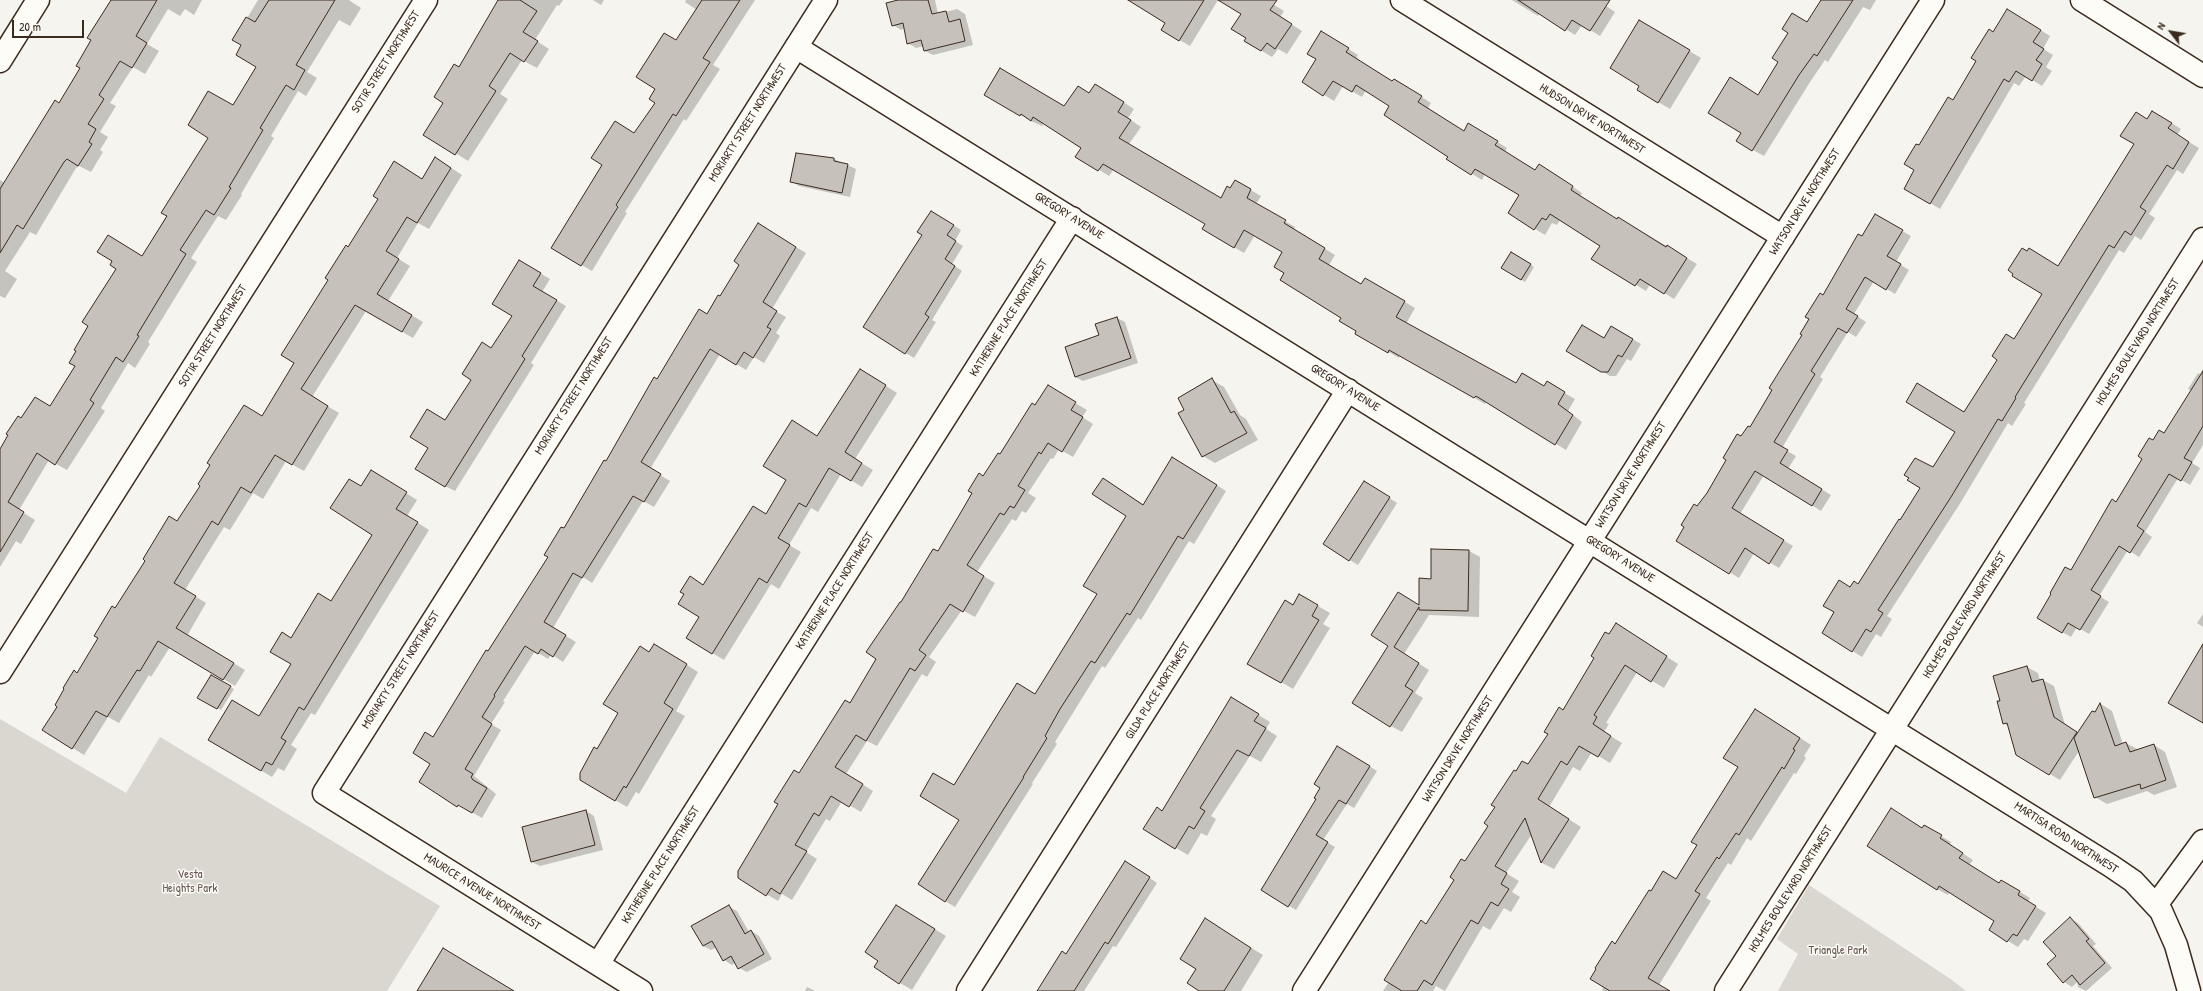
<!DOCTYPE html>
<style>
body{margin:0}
#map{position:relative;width:2203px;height:991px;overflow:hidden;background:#f5f4ee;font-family:"Patrick Hand",sans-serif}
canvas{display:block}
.north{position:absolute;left:2151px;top:12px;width:40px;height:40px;-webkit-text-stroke:3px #fdfcf7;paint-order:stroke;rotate:301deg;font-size:11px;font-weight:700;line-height:16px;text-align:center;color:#3b2a1e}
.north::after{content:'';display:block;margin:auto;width:14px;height:18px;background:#3b2a1e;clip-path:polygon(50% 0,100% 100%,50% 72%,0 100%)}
.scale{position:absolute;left:12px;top:20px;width:72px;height:18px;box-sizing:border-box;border:2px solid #3b2a1e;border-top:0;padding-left:5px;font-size:12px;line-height:14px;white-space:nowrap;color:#3b2a1e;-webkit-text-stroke:3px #fdfcf7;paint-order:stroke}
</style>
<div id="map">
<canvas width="2203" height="991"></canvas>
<div class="north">N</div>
<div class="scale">20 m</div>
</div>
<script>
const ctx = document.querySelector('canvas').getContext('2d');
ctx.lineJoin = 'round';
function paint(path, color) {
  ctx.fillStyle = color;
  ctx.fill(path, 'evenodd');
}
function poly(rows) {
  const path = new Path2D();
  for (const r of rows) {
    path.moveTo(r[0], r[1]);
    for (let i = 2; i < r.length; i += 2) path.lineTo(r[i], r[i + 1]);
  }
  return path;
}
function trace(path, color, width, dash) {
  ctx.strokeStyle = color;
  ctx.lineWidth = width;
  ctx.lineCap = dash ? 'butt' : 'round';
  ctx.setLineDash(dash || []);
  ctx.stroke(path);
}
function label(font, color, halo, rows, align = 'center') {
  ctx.font = font + ' "Patrick Hand",sans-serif';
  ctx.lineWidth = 3;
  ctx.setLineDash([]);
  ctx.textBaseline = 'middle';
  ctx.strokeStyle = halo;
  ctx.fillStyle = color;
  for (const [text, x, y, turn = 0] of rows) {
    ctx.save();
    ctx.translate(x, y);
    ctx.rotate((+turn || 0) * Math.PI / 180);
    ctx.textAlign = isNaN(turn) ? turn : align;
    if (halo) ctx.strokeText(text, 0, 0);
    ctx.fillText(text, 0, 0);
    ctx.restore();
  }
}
paint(poly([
 [0,719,126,793,160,737,440,906,387,991,0,991],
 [1809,885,1952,980,1966,991,1778,991,1798,954,1777,939]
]), '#dad6d0');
paint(poly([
 [124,0,202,0,194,15,185,9,180,16,168,9,147,44,159,51,145,74,133,67,110,103,116,106,100,132,108,137,100,150,103,152,91,172,79,166,76,168,36,235,30,232,5,271,17,279,5,298,0,296,0,180,5,183,59,104],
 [258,0,349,0,361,8,350,26,339,20,307,72,317,78,306,96,298,91,271,136,274,138,241,194,242,195,226,220,218,216,191,258,197,262,148,342,150,344,135,368,128,363,101,408,105,411,67,470,49,460,19,510,35,520,21,544,16,541,0,567,0,451,22,419,50,407,257,67,243,45,234,40],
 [500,0,563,0,559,6,557,5,535,40,549,49,537,68,522,60,500,94,508,99,468,161,425,134,445,103,459,68],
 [593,0,604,0,601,5],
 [686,0,755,0,713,65,720,69,686,121,684,119,625,212,627,213,592,271,553,248,657,103,657,89,676,41,697,10,685,2],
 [909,0,935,0,938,14,957,9,965,14,973,45,933,55,925,51,924,46,916,48,908,43,905,28,901,30,893,25],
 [1134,0,1218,0,1190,46,1162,30,1167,22],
 [1220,0,1266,0,1284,11,1280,17,1302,31,1287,54,1278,49,1272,57,1245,41,1247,37,1242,14],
 [1512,0,1597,0,1615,12,1600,36,1582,25,1575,35,1540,13,1538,16],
 [1822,0,1876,0,1870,10,1863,7,1828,62,1825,60,1810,82,1764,156,1753,150,1759,95],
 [2018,16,2050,36,2043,49,2053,55,2046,67,2052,71,2042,86,2026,76,2019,86,2014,83,1940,209,1905,188,1916,170,1920,147,1954,101,1994,33],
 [1651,28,1701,58,1670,109,1638,90],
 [1331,38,1358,55,1356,59,1393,82,1404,86,1431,103,1428,108,1464,132,1479,130,1507,148,1505,152,1536,171,1549,171,1582,193,1580,196,1617,220,1619,218,1697,264,1674,299,1650,284,1646,291,1593,258,1601,246,1560,220,1557,225,1552,223,1545,235,1535,229,1520,195,1485,174,1482,180,1448,159,1449,156,1391,106,1366,90,1362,97,1343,86,1334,101,1303,82],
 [1106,91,1134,109,1128,118,1141,127,1129,144,1221,199,1235,181,1261,196,1256,204,1295,227,1294,230,1335,255,1329,265,1362,285,1365,279,1415,308,1406,324,1517,384,1545,387,1547,383,1575,399,1568,411,1582,422,1566,450,1486,401,1485,404,1400,355,1399,358,1356,333,1358,331,1343,317,1286,273,1284,252,1255,235,1244,253,1203,229,1206,224,1114,169,1109,176,1077,156,1082,147,1044,123,1042,126,1031,121,986,94,1065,108,1090,94],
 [2163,118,2181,129,2177,135,2199,148,2183,174,2177,170,2149,214,2155,218,2141,240,2135,236,2124,253,2119,250,2024,403,2026,404,2012,426,2008,423,1961,502,1887,616,1892,619,1881,637,1876,634,1862,657,1823,632,1850,588,1858,585,1921,487,1956,432,1965,413,2014,340,2148,121],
 [810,154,834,159,856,169,850,197,799,186,791,181],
 [447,165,462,175,429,229,418,223,397,258,410,266,388,301,423,322,413,338,366,311,312,397,339,413,304,471,286,461,263,499,253,493,230,530,224,527,185,590,206,603,187,636,245,670,235,686,170,647,151,677,149,675,119,723,108,717,84,755,44,730,116,609,177,522,262,417,295,363,349,248,423,180],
 [939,216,961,230,955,241,963,246,952,264,962,271,932,320,936,322,914,358,864,327],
 [1875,216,1911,236,1896,262,1909,270,1895,294,1874,281,1854,314,1866,322,1856,337,1848,332,1820,377,1823,379,1782,448,1796,456,1788,469,1831,495,1821,511,1764,475,1740,514,1793,546,1779,568,1754,553,1739,578,1677,540,1742,438,1750,428,1824,297],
 [768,230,806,253,772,309,786,317,776,333,780,336,764,363,754,357,746,370,720,354,650,469,670,481,654,507,643,501,592,583,583,577,553,628,576,642,563,662,551,654,548,659,535,651,503,701,505,702,491,724,501,730,474,776,496,794,482,818,420,782,431,763,434,738,550,557,564,530,657,380,721,297],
 [1512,253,1534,267,1525,282,1502,268],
 [519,261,550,279,542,292,566,306,531,363,534,365,455,491,445,486,446,421,513,316],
 [1117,318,1125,322,1138,363,1083,381,1075,377,1100,336],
 [1611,327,1641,344,1631,361,1627,359,1616,376,1610,376,1568,351,1604,340],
 [2203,369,2203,445,2192,463,2200,468,2190,485,2178,478,2145,532,2152,537,2139,557,2128,550,2099,596,2109,602,2089,634,2077,627,2071,637,2062,632,2071,571,2116,503,2153,442,2165,435,2192,391,2188,389,2198,373,2200,374],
 [872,377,897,393,855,459,873,470,862,487,841,474,818,512,811,508,789,545,801,552,779,589,771,584,724,660,687,638,700,617,704,586,767,515,818,437],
 [1212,380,1224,387,1240,415,1246,419,1258,440,1215,463,1203,456,1179,414,1186,410],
 [1048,387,1087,410,1082,417,1093,424,1073,457,1059,449,1053,459,1051,458,1028,493,1036,498,1026,513,1022,511,1016,521,1012,519,977,572,995,583,975,617,962,610,929,657,936,662,927,677,922,674,877,746,867,741,846,774,873,791,861,812,842,801,830,821,826,819,806,852,817,859,792,900,782,894,778,901,739,878,800,774,850,704,878,659,901,604,938,553,984,477],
 [1183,464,1226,491,1194,544,1189,541,1141,620,1138,618,1105,668,1102,666,1055,742,1057,744,1032,783,1033,784,955,907,945,901,961,819,954,786,1036,695,1098,594,1128,515,1113,485,1144,505],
 [382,478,417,500,407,516,429,530,315,715,311,713,291,745,297,749,284,771,278,768,272,777,209,740,259,717,292,664,292,639,332,602,373,535,362,487],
 [1373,487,1397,503,1358,565,1324,544],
 [1432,550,1469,551,1480,557,1479,617,1429,615,1404,654,1429,670,1415,693,1423,698,1402,732,1391,726,1390,646,1399,594,1420,607,1432,580],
 [1299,595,1330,613,1323,624,1330,628,1293,689,1249,663,1293,606],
 [2203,614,2203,627,2197,623],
 [1628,632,1678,664,1664,688,1637,672,1606,723,1609,724,1604,732,1622,743,1610,763,1592,752,1580,771,1573,767,1549,807,1581,827,1554,869,1542,863,1532,834,1506,873,1519,881,1512,892,1520,897,1511,912,1504,908,1490,930,1483,926,1445,991,1436,986,1433,991,1383,991,1490,825,1496,807,1516,772,1529,766,1609,636],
 [666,652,698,672,676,711,685,716,639,794,636,792,627,807,581,780,619,713,650,653],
 [2027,667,2038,673,2040,681,2043,680,2054,686,2065,725,2078,734,2101,704,2112,711,2123,744,2126,743,2139,750,2154,745,2165,752,2177,787,2154,795,2147,791,2107,804,2095,797,2079,751,2060,780,2016,754,2008,726,2004,723,2001,701],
 [211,676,234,689,221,710,199,697],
 [1232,699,1270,722,1266,729,1277,736,1261,762,1250,756,1211,816,1216,819,1207,836,1201,833,1188,855,1176,848,1162,812],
 [1766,716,1811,745,1804,756,1806,758,1796,774,1794,773,1751,841,1747,838,1731,865,1728,863,1706,898,1711,901,1659,985,1659,991,1602,991,1616,945,1651,892,1677,880,1699,845],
 [1346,752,1377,771,1354,808,1347,804,1323,840,1335,847,1296,910,1262,890],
 [586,811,594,816,603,850,540,866,532,862],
 [1924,826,1951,842,1950,845,1973,860,1969,865,2000,884,2012,887,2030,898,2028,902,2046,913,2028,941,2024,939,2018,947,1990,930,1995,921,1949,892,1948,895,1937,889,1923,829],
 [1133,867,1157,883,1116,947,1113,946,1084,991,1039,991],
 [896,906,946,936,912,990,900,983,879,961],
 [729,907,737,911,749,932,751,931,759,936,772,959,747,972,739,968,736,962,732,965,724,960,717,947,711,950,703,946],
 [2071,919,2078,923,2096,944,2093,946,2112,968,2086,991,2078,987,2077,982,2072,987,2064,982,2057,956],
 [1217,927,1263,955,1241,991,1201,991,1198,969],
 [807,987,815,991,805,991]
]), '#0003');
const building = poly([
 [111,0,157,0,136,36,147,43,132,68,120,61,99,95,104,99,88,124,96,129,89,142,92,144,78,166,67,159,64,162,23,229,17,225,0,253,0,189,55,100,59,103,80,68,76,66,91,40,87,38,111,0],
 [269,0,335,0,296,65,305,70,294,90,286,85,260,128,263,130,229,187,231,188,214,215,206,210,180,250,186,254,137,335,139,336,123,362,116,357,90,400,94,403,55,465,37,453,8,502,24,512,0,552,0,449,8,435,6,434,18,416,21,418,35,397,50,406,75,366,69,363,76,351,74,350,88,326,82,322,116,269,110,265,112,261,97,252,108,235,142,256,167,216,161,213,208,138,188,125,208,91,233,105,256,67,236,55,241,45,232,40,246,17,255,22,269,0],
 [498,0,520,0,537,11,523,32,538,41,524,62,510,53,489,86,496,91,455,155,423,135,443,103,434,97,454,64,459,67,498,0],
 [702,0,740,0,703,58,710,62,676,116,673,114,616,205,618,207,581,266,551,248,602,165,591,158,615,121,634,133,655,103,649,99,655,89,636,77,664,33,676,40,702,0],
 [898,0,928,0,932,14,946,11,949,22,960,19,965,41,924,51,921,40,907,44,903,23,892,26,886,3,898,0],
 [1128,0,1204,0,1179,41,1161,30,1165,23,1128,0],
 [1218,0,1277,0,1270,10,1292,24,1275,49,1267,43,1261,51,1244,41,1246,38,1231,29,1241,14,1218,0],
 [1518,0,1610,0,1590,31,1572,20,1565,31,1518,0],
 [1821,0,1853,0,1817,56,1814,54,1799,75,1752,151,1736,141,1741,133,1708,113,1730,77,1758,95,1778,62,1772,58,1788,33,1782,29,1792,13,1807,22,1821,0],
 [2007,9,2041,30,2033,42,2044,49,2036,60,2042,64,2032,81,2016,71,2009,82,2004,79,1930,204,1904,189,1914,170,1904,164,1916,144,1919,145,1948,97,1953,100,1976,61,1971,58,1989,29,1993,32,2007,9],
 [1639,20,1690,50,1658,103,1637,90,1639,86,1610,68,1639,20],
 [1321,31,1349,48,1346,52,1392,81,1394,79,1422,96,1418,102,1464,131,1468,123,1498,141,1495,145,1535,170,1539,164,1573,186,1571,190,1617,219,1618,217,1666,247,1667,245,1687,258,1664,294,1640,279,1635,286,1591,259,1600,246,1550,214,1546,220,1542,218,1534,230,1508,213,1519,195,1475,169,1471,175,1446,159,1448,157,1384,115,1389,106,1356,85,1352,92,1333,81,1323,96,1302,82,1316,59,1307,54,1321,31],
 [1000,68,1064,106,1078,86,1089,93,1095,84,1124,102,1118,112,1131,120,1119,138,1221,198,1227,186,1230,188,1235,180,1251,189,1247,198,1286,220,1284,223,1325,248,1319,259,1361,284,1365,278,1405,301,1396,317,1516,383,1522,373,1544,386,1547,381,1565,392,1558,404,1573,415,1555,445,1476,396,1474,398,1389,350,1388,353,1355,334,1356,331,1339,321,1341,318,1280,280,1284,273,1274,267,1282,252,1244,230,1234,248,1202,229,1205,224,1103,164,1098,171,1075,157,1081,148,1033,117,1031,121,1021,114,1020,116,984,95,1000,68],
 [2152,111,2172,123,2168,128,2189,142,2173,169,2167,165,2140,207,2146,211,2131,235,2125,231,2114,248,2109,245,2015,397,2016,398,2002,421,1998,419,1951,497,1878,610,1883,613,1871,632,1866,629,1852,652,1822,633,1834,612,1823,606,1839,580,1850,587,1854,581,1858,584,1899,519,1900,520,1920,488,1907,480,1909,478,1904,475,1915,458,1933,467,1955,432,1906,402,1917,383,1964,412,1997,360,1992,356,2006,334,2014,339,2042,294,2012,276,2013,274,2008,270,2022,248,2027,251,2029,248,2058,266,2134,144,2120,136,2136,112,2147,119,2152,111],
 [796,153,834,158,834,161,848,164,842,193,790,182,796,153],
 [435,157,451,168,417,223,407,217,386,251,399,259,377,294,412,315,402,332,355,305,301,389,328,406,292,465,275,455,251,493,241,487,218,525,212,521,174,583,196,596,176,628,234,663,223,680,158,641,140,671,137,670,107,717,96,711,72,749,42,730,57,707,55,705,64,689,63,688,74,670,77,673,98,638,94,636,112,606,115,608,145,561,143,559,169,516,177,521,200,486,198,484,210,465,207,463,244,405,262,416,294,363,281,355,328,280,325,278,346,245,348,247,378,199,373,196,394,161,422,179,435,157],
 [931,211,954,225,947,235,956,241,945,259,955,266,925,314,929,317,905,354,863,327,922,235,917,232,931,211],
 [1875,214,1903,230,1887,256,1901,264,1886,290,1865,277,1846,309,1858,316,1847,333,1838,328,1811,371,1815,374,1774,442,1788,450,1780,463,1822,489,1812,506,1755,471,1732,508,1784,540,1769,564,1745,548,1729,574,1676,541,1684,527,1681,525,1694,504,1697,506,1707,493,1726,460,1723,458,1737,434,1741,436,1748,426,1750,427,1772,390,1769,388,1802,335,1800,334,1809,319,1805,317,1820,293,1823,295,1858,234,1862,236,1875,214],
 [758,223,796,247,763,302,777,311,767,327,771,329,753,358,744,352,736,365,710,349,641,462,661,474,644,502,633,496,582,578,573,573,544,622,566,635,553,657,541,649,538,654,525,646,494,695,495,696,482,717,492,724,465,769,473,774,471,777,473,780,487,788,472,813,458,805,457,807,419,782,430,764,413,753,425,732,433,737,486,650,488,651,548,557,544,555,561,527,564,528,604,460,606,461,654,377,657,379,699,309,707,314,718,295,720,296,739,265,734,261,758,223],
 [1511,252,1531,264,1521,280,1501,268,1511,252],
 [519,260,541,273,533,286,557,300,522,356,525,359,445,487,415,469,428,448,410,437,427,409,445,420,471,380,462,374,482,342,491,348,512,316,492,304,519,260],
 [1117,317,1131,358,1075,377,1065,347,1099,335,1095,324,1117,317],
 [1582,325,1604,338,1611,326,1633,339,1622,357,1618,355,1608,372,1601,372,1566,351,1582,325],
 [860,369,886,385,845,452,862,463,851,481,829,468,806,507,799,503,778,538,790,545,767,583,759,578,712,654,686,638,699,617,678,604,684,594,680,592,690,576,703,585,753,506,766,514,786,480,763,466,792,420,817,436,860,369],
 [2203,371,2203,426,2184,458,2192,462,2181,481,2169,474,2137,526,2144,531,2130,553,2119,546,2091,590,2101,596,2080,630,2068,623,2062,633,2037,618,2051,594,2050,593,2065,567,2071,570,2112,499,2116,502,2142,459,2138,456,2149,438,2153,440,2159,430,2164,433,2203,371],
 [1212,378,1231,413,1234,411,1247,433,1202,457,1178,413,1184,410,1178,398,1212,378],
 [1048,385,1076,402,1071,410,1083,417,1062,452,1048,443,1041,454,1039,452,1018,486,1025,490,1014,508,1010,506,1004,515,1000,513,967,565,984,576,963,612,950,604,919,650,926,655,915,671,910,668,866,741,856,735,835,767,863,784,849,807,831,796,819,816,814,813,795,845,807,851,780,894,771,888,766,896,738,878,738,871,778,804,774,802,794,770,799,773,845,700,850,703,876,659,866,652,900,602,901,602,933,549,938,551,964,507,972,493,968,491,979,473,983,476,998,453,1000,454,1032,403,1035,405,1048,385],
 [1172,457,1217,485,1183,539,1178,536,1130,615,1127,613,1095,663,1091,661,1060,709,1045,736,1047,738,1023,777,1024,777,945,902,918,884,959,820,920,796,933,773,954,785,1017,683,1035,694,1097,594,1083,586,1126,516,1092,494,1103,478,1143,505,1172,457],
 [371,470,407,492,396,509,418,522,304,710,299,707,281,738,286,741,272,765,266,762,261,771,208,740,232,700,259,716,291,664,270,652,282,632,291,638,318,593,331,601,372,535,330,508,349,479,361,486,371,470],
 [1364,481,1390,497,1349,561,1323,544,1364,481],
 [1431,549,1469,550,1468,611,1419,610,1419,607,1394,647,1419,663,1405,686,1413,691,1390,727,1352,703,1388,646,1371,635,1398,592,1419,605,1419,578,1431,579,1431,549],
 [1299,594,1318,605,1312,616,1319,620,1281,683,1247,664,1285,600,1293,605,1299,594],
 [1616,623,1667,656,1651,682,1625,665,1594,715,1597,717,1593,724,1611,736,1598,757,1579,746,1567,765,1561,761,1538,799,1569,819,1541,863,1525,818,1495,866,1507,873,1501,884,1509,889,1498,906,1491,902,1478,924,1471,920,1432,985,1424,980,1417,991,1402,991,1384,980,1421,920,1426,924,1454,880,1450,877,1461,859,1465,861,1488,826,1484,823,1495,807,1491,805,1514,770,1516,771,1522,761,1528,764,1548,734,1544,732,1559,707,1563,710,1594,658,1591,656,1605,632,1609,634,1616,623],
 [654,644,687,664,664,703,673,709,626,788,624,786,615,801,580,780,580,773,594,747,597,749,618,713,603,704,640,646,649,652,654,644],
 [2203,644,2203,723,2168,703,2203,644],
 [2027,666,2032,682,2043,679,2054,717,2077,732,2049,775,2016,755,2007,723,2003,724,1997,701,2000,701,1993,676,2027,666],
 [211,675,231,686,217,709,197,698,211,675],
 [1231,697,1259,714,1254,721,1266,728,1249,756,1237,750,1200,808,1205,811,1194,829,1189,826,1175,849,1143,829,1157,807,1162,811,1231,697],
 [2100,703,2115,746,2126,742,2130,752,2154,744,2166,780,2141,789,2140,784,2094,798,2074,738,2092,711,2095,712,2100,703],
 [1755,709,1800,738,1793,749,1795,750,1784,769,1782,767,1739,835,1736,833,1719,859,1717,857,1695,891,1700,894,1648,978,1670,991,1610,991,1590,979,1596,969,1595,968,1612,941,1615,944,1649,890,1651,891,1663,871,1676,879,1697,845,1691,842,1738,767,1723,758,1755,709],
 [1337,746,1370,766,1346,804,1339,800,1316,835,1328,842,1288,907,1261,890,1316,799,1314,798,1320,788,1314,784,1337,746],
 [1891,808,1922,828,1924,825,1942,835,1940,838,1963,853,1959,858,1999,883,2001,880,2020,891,2018,895,2036,906,2017,936,2013,934,2007,942,1989,930,1994,921,1939,886,1937,890,1867,846,1891,808],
 [586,810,595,845,531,862,522,827,586,810],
 [1125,861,1150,877,1108,944,1105,942,1074,991,1037,991,1062,951,1066,954,1125,861],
 [729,905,745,934,751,930,764,954,738,969,731,956,723,961,712,941,703,946,691,926,729,905],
 [896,905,935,929,899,984,874,967,878,961,865,952,896,905],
 [2070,917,2089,939,2086,941,2105,963,2080,985,2072,975,2063,983,2047,964,2056,956,2043,942,2070,917],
 [1205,918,1251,948,1224,991,1199,991,1187,983,1196,969,1180,959,1205,918],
 [443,948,514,991,417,991,443,948]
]);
paint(building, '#c7c1bb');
trace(building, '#3b2a1e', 1);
const minor = poly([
 [1402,0,1783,237],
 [2082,0,2203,76],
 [796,47,2111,866,2133,881,2161,911,2176,945,2189,991],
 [0,61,38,0],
 [0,672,426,0],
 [2156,905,2203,841],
 [598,964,1072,218],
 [641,991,324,793,826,0],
 [968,991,1348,390],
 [1304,991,1933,0],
 [1726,991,2203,239]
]);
trace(minor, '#3b2a1e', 25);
trace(minor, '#fdfcf7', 22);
label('12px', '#3b2a1e', '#fdfcf7', [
 ["SOTIR STREET NORTHWEST",386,62,-58],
 ["HUDSON DRIVE NORTHWEST",1592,119,32],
 ["MORIARTY STREET NORTHWEST",748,123,-58],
 ["WATSON DRIVE NORTHWEST",1805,202,-58],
 ["GREGORY AVENUE",1069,216,32],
 ["KATHERINE PLACE NORTHWEST",1009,318,-58],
 ["SOTIR STREET NORTHWEST",213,336,-58],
 ["HOLMES BOULEVARD NORTHWEST",2138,342,-58],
 ["GREGORY AVENUE",1345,388,32],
 ["MORIARTY STREET NORTHWEST",574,396,-58],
 ["WATSON DRIVE NORTHWEST",1631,475,-58],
 ["GREGORY AVENUE",1620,559,32],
 ["KATHERINE PLACE NORTHWEST",835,591,-58],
 ["HOLMES BOULEVARD NORTHWEST",1965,615,-58],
 ["MORIARTY STREET NORTHWEST",401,670,-58],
 ["GILDA PLACE NORTHWEST",1158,691,-58],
 ["WATSON DRIVE NORTHWEST",1458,749,-58],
 ["MARTISA ROAD NORTHWEST",2066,838,33],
 ["KATHERINE PLACE NORTHWEST",661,865,-58],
 ["HOLMES BOULEVARD NORTHWEST",1791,889,-58],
 ["MAURICE AVENUE NORTHWEST",482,892,32]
]);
label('12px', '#63554a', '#fdfcf7', [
 ["Vesta",190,875],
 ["Heights Park",190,889],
 ["Triangle Park",1838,951]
]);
</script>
